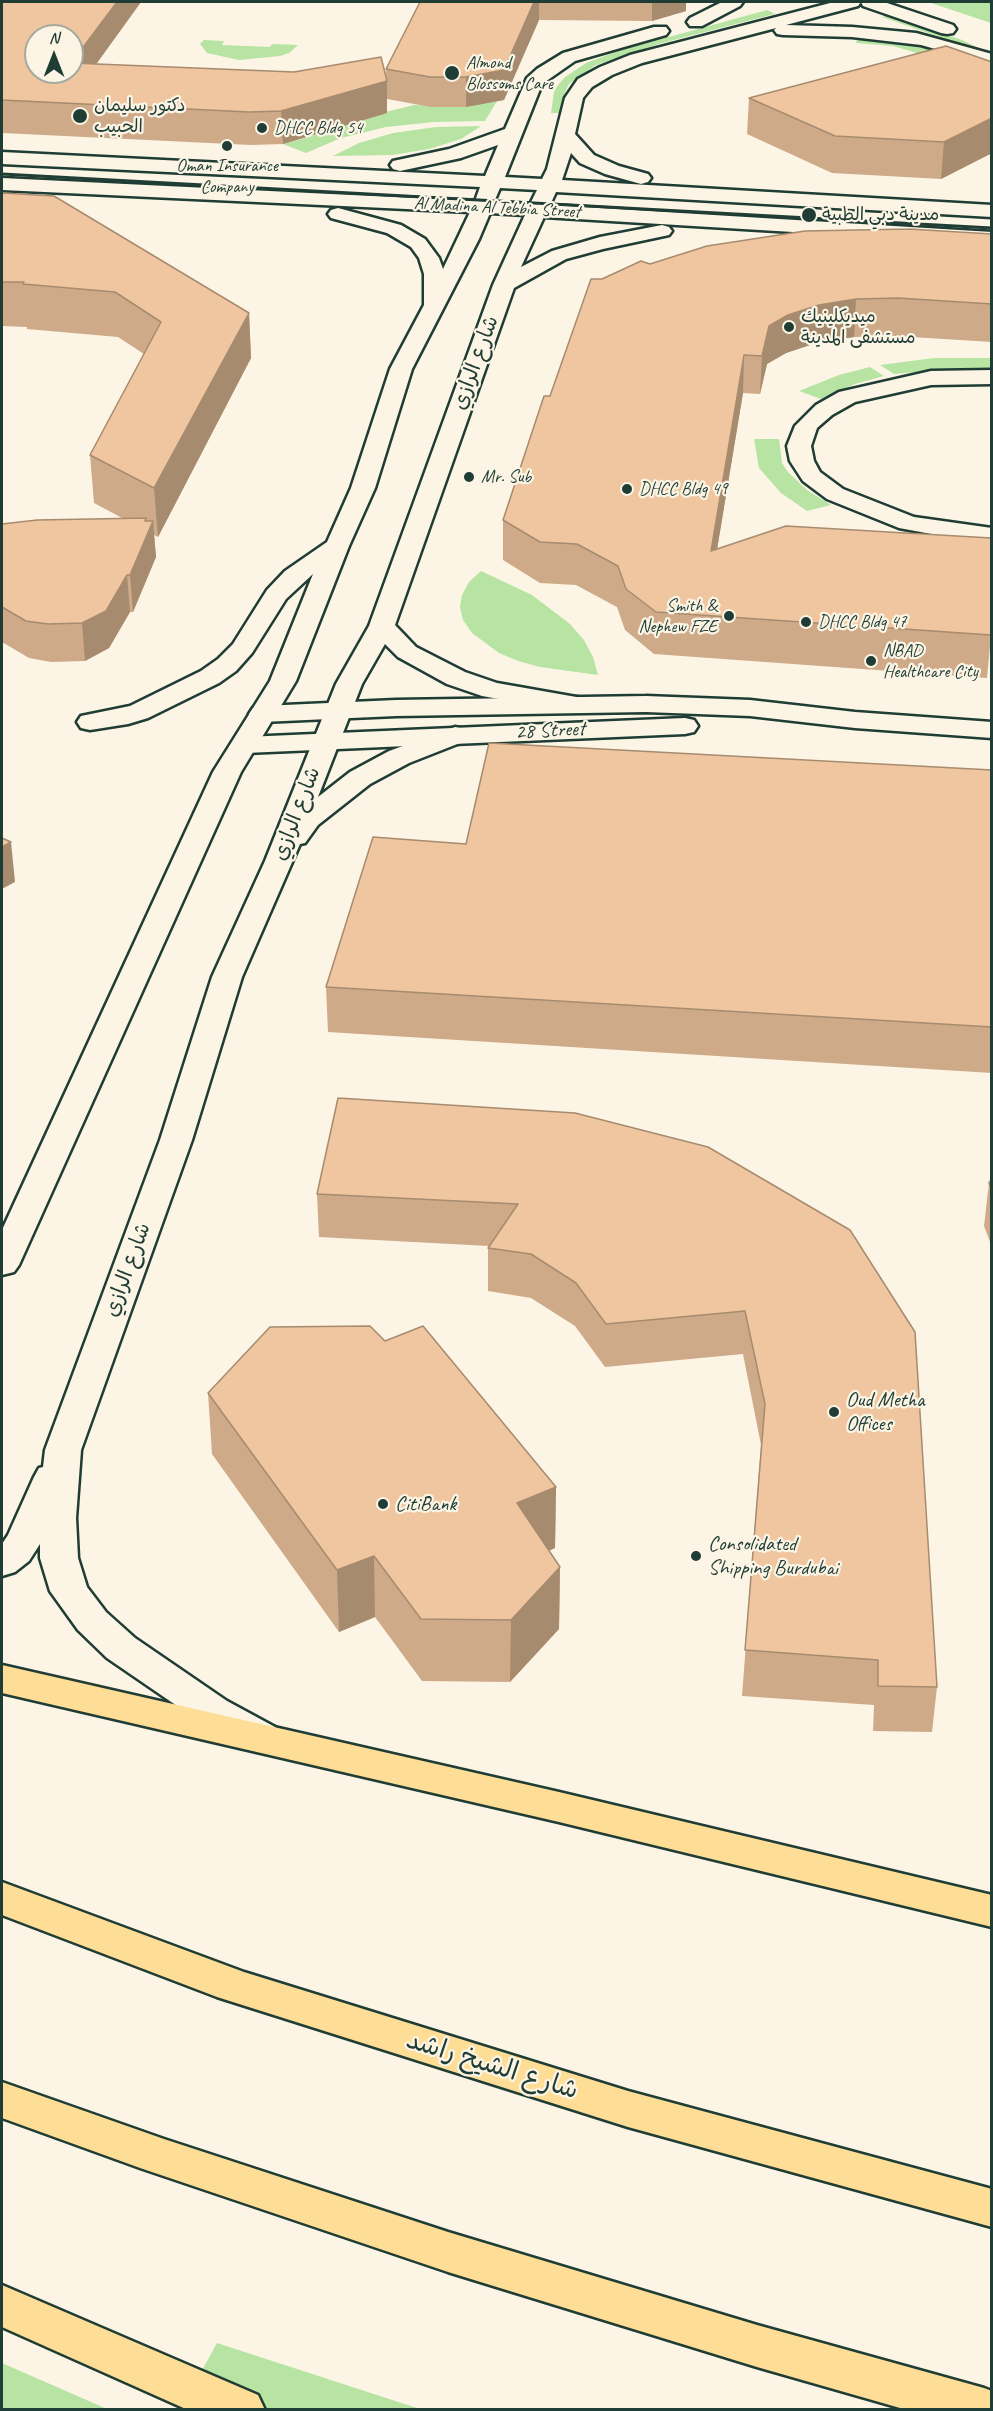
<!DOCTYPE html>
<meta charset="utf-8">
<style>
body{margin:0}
#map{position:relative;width:993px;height:2411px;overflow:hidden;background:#fcf5e5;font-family:Caveat,sans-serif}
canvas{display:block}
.frame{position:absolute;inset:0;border:3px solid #1f3d34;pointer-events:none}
.north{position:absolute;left:24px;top:24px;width:60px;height:60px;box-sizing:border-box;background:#fcf5e5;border:2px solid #a4ab9e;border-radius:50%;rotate:0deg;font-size:16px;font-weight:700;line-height:24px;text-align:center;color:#1f3d34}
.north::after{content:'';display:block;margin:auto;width:21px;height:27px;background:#1f3d34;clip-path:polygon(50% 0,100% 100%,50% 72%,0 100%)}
</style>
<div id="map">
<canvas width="993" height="2411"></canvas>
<div class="frame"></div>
<div class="north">N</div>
</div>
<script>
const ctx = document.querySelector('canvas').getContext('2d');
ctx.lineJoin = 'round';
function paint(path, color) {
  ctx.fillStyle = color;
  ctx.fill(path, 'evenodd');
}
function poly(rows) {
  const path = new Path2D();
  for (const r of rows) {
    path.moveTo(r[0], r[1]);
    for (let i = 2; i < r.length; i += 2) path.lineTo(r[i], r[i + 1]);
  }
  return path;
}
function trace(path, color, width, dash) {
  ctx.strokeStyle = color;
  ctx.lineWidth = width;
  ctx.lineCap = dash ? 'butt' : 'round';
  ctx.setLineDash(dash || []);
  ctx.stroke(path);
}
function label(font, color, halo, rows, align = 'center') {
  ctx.font = font + ' Caveat,"Playpen Sans Arabic",sans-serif';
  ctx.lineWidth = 4.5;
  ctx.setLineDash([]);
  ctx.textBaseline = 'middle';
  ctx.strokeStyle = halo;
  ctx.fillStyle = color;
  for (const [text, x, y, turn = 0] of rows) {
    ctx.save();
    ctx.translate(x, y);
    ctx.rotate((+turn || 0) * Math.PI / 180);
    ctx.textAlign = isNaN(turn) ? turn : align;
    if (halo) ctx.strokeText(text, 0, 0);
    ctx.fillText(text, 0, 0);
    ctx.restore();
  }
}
paint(poly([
 [928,2,991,2,991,23],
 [767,10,775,14,662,43,596,65,569,84,565,92,561,113,551,113,554,92,558,85,565,77,586,63,618,51],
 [889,15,962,40,977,47,954,42,882,17],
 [858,35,913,44,965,60,954,64,893,46,856,43],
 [204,40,224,41,222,45,270,47,272,44,298,45,289,53,280,56,239,60,207,53,200,44],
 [497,101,485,121,434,122,386,127,341,138,306,153,283,144,309,137,357,119,414,105,466,107],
 [481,126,461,139,429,149,392,155,333,156,359,143,393,133,436,127],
 [934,358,991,358,991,370,948,369,894,374,880,365],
 [870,367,884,376,855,384,821,399,799,391,839,375],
 [754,439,779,439,782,463,788,472,807,490,831,505,807,511,781,493,759,468],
 [481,571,532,595,570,624,584,640,593,657,598,675,540,667,518,661,499,653,472,633,463,620,460,607,462,595,469,582],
 [217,2343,420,2409,253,2409,195,2383],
 [2,2363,107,2409,2,2409]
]), '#b7e4a2');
const minor = poly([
 [992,370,992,384,931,385,855,402,832,415,817,428,811,446,814,461,820,472,843,489,914,517,992,528,992,542,953,538,899,528,827,499,803,481,790,461,787,446,795,426,816,405,839,392,931,371,992,370],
 [646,696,750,700,855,712,992,722,992,738,855,728,750,716,646,712,396,716,262,722,253,720,249,714,253,708,262,706,396,700,646,696],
 [685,718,694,720,698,726,694,732,685,734,245,753,235,751,231,745,235,739,245,737,685,718]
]);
const tertiary = poly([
 [722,2,743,2,740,6,702,26,690,26,687,22,690,18,722,2],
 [834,2,884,2,953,25,956,29,953,33,947,34,941,33,863,6,861,2,858,6,786,25,852,27,916,33,992,54,992,65,921,45,852,37,783,35,777,34,774,30,776,28,642,63,612,75,592,87,583,98,575,134,594,155,619,166,648,174,651,178,648,182,641,184,605,174,580,163,571,153,562,180,992,205,992,217,556,192,550,205,992,232,992,244,544,217,521,267,552,251,600,237,662,225,669,227,672,231,669,235,603,249,566,259,514,288,395,625,416,647,465,672,497,683,582,698,586,704,582,710,573,712,482,696,447,684,398,657,385,644,362,684,318,797,350,772,389,751,455,727,465,729,468,735,465,741,409,763,370,784,318,825,305,843,300,844,242,977,192,1140,81,1450,76,1518,78,1558,87,1587,106,1612,135,1638,227,1701,275,1727,281,1737,275,1747,261,1751,247,1747,199,1721,107,1658,78,1630,50,1591,40,1558,40,1544,29,1561,15,1572,2,1576,2,1544,8,1535,34,1477,39,1468,43,1467,45,1450,160,1140,212,977,265,861,336,684,369,626,493,285,525,215,490,213,479,239,412,369,375,488,349,546,296,681,241,772,19,1265,14,1272,2,1275,2,1230,213,772,270,681,313,574,286,599,252,653,236,671,219,683,148,718,128,724,90,730,81,728,77,722,81,716,130,706,201,671,218,659,233,644,267,590,285,571,327,542,351,488,390,369,424,305,424,274,419,258,411,247,387,233,331,218,328,214,331,210,338,208,401,225,425,239,439,258,443,269,470,212,2,190,2,178,475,201,480,187,2,164,2,152,485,176,498,145,461,158,400,171,393,169,390,165,393,161,449,149,505,129,527,78,537,69,563,53,654,27,666,27,669,31,666,35,575,61,542,84,505,177,542,179,547,169,565,98,578,79,600,67,630,55,834,2],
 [500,188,537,190,530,204,494,202,500,188]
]);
const motorway = poly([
 [2,1665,559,1792,992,1895,992,1927,559,1822,2,1693,2,1665],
 [2,1882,244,1972,628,2091,992,2189,992,2227,628,2127,217,1997,2,1915,2,1882],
 [2,2082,164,2139,448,2232,757,2325,984,2388,992,2391,992,2410,907,2410,757,2367,448,2272,140,2168,2,2118,2,2082],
 [2,2285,258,2395,265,2410,188,2410,2,2327,2,2285]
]);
trace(minor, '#1f3d34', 5);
trace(tertiary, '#1f3d34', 5);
trace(motorway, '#1f3d34', 5);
paint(minor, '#fcf5e5');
paint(tertiary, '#fcf5e5');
paint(motorway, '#fedd96');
trace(poly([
 [2,174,992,228]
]), '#1f3d34', 3);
paint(poly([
 [2,2,141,2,96,64,387,113,283,144,251,145,2,133],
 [420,2,686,2,686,11,652,21,539,20,504,100,466,107,431,107,387,99,386,69],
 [992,62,992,153,941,179,832,173,747,134,749,98],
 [2,193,249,313,251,358,158,537,154,535,156,557,133,612,130,612,109,648,85,661,51,662,29,658,2,642,2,524,124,519,94,503,90,455,144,354,118,337,27,329,27,327,2,326],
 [992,234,992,342,895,336,854,337,816,343,786,353,767,364,760,394,743,393,717,549,991,635,987,678,654,654,625,630,617,607,576,585,540,583,503,560,503,520,550,396,602,279,650,264],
 [992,770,992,1073,328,1032,326,987,466,844],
 [708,1147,937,1687,932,1732,873,1731,874,1705,742,1696,761,1445,743,1354,605,1367,575,1326,531,1298,488,1291,488,1248,489,1246,319,1237,317,1194],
 [992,1178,992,1247,984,1226,989,1183],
 [385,1341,556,1487,555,1548,549,1551,560,1567,559,1629,510,1682,422,1681,375,1617,339,1632,212,1454,208,1393]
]), '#ceaa89');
paint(poly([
 [117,2,141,2,74,95,72,62],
 [534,2,539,2,539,20,504,100,466,107,466,77],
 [652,2,686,2,686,11,652,21],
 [387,81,387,113,283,144,281,111],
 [992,118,992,153,941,179,944,142],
 [856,299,854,337,816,343,786,353,767,364,760,394,762,356,769,326,788,315,819,305],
 [249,313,251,358,158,537,154,488],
 [744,355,743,393,710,592,711,551],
 [146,518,147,536,153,521,156,557,133,612,130,575],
 [127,575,130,612,109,648,85,661,82,623],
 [11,842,15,882,2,889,2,847],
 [556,1487,555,1548,516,1564,517,1503],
 [374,1556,375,1617,339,1632,337,1570],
 [560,1567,559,1629,510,1682,511,1620]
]), '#a78b6f');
const building = poly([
 [2,2,117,2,72,62,72,36,36,36,36,72,72,72,72,63,294,72,381,57,387,81,281,111,249,112,2,100,2,2],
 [420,2,534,2,504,70,466,77,430,77,386,69,420,2],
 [946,46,992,62,992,118,944,142,835,136,749,98,946,46],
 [2,193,54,196,249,313,154,488,90,455,161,322,115,292,23,284,24,282,2,282,2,193],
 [909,229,992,234,992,304,898,298,856,299,819,305,788,315,769,326,762,356,744,355,711,551,786,526,991,538,991,635,656,612,626,589,618,566,577,544,540,542,503,520,544,396,550,396,591,279,602,279,641,261,650,264,707,246,805,231,909,229],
 [146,518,145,521,153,521,130,575,127,575,106,611,82,623,48,624,26,621,2,607,2,524,37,520,146,518],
 [489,743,992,770,992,1027,326,987,373,837,466,844,489,743],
 [2,838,11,842,2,847,2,838],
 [338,1098,575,1113,708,1147,850,1230,915,1332,937,1687,878,1686,878,1660,745,1650,765,1404,745,1311,606,1324,576,1283,531,1254,488,1248,518,1204,317,1194,338,1098],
 [992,1178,992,1191,989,1183,992,1178],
 [370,1326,385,1341,423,1326,556,1487,517,1503,560,1567,511,1620,421,1619,374,1556,337,1570,208,1393,270,1327,370,1326]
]);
paint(building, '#efc69f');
trace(building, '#a78b6f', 1.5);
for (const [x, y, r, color] of [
 [452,73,8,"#1f3d34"],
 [80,116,8,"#1f3d34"],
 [262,128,6,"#1f3d34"],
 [227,146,6,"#1f3d34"],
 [809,215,8,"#1f3d34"],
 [789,327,6,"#1f3d34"],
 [469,477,6,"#1f3d34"],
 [627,489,6,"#1f3d34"],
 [729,616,6,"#1f3d34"],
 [806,622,6,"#1f3d34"],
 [871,661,6,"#1f3d34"],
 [834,1412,6,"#1f3d34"],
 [383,1504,6,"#1f3d34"],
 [696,1556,6,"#1f3d34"]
]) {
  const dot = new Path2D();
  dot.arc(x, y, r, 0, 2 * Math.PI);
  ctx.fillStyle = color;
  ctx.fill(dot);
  trace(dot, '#fcf5e5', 2);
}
label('18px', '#1f3d34', '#fcf5e5', [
 ["Almond",466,63],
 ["Blossoms Care",466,84],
 ["دكتور سليمان",94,106],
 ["الحبيب",94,127],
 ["DHCC Bldg 54",274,128],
 ["Oman Insurance",227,166,"center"],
 ["Company",227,187,"center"],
 ["مدينة دبي الطبية",822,215],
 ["ميديكلينيك",801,317],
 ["مستشفى المدينة",801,338],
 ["Mr. Sub",481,477],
 ["DHCC Bldg 49",639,489],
 ["Smith &",717,606,"right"],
 ["Nephew FZE",717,627,"right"],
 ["DHCC Bldg 47",818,622],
 ["NBAD",883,651],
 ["Healthcare City",883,672]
], 'left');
label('18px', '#1f3d34', '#fcf5e5', [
 ["Al Madina Al Tebbia Street",497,208,3]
]);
label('21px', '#1f3d34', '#fcf5e5', [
 ["شارع الرازي",476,363,-70],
 ["28 Street",550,731,-3],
 ["شارع الرازي",297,814,-69],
 ["شارع الرازي",128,1270,-70]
]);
label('21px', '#1f3d34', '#fcf5e5', [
 ["Oud Metha",846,1400],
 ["Offices",846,1424],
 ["CitiBank",395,1504],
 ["Consolidated",708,1544],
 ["Shipping Burdubai",708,1568]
], 'left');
label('26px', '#1f3d34', '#fcf5e5', [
 ["شارع الشيخ راشد",492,2066,17]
]);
</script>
